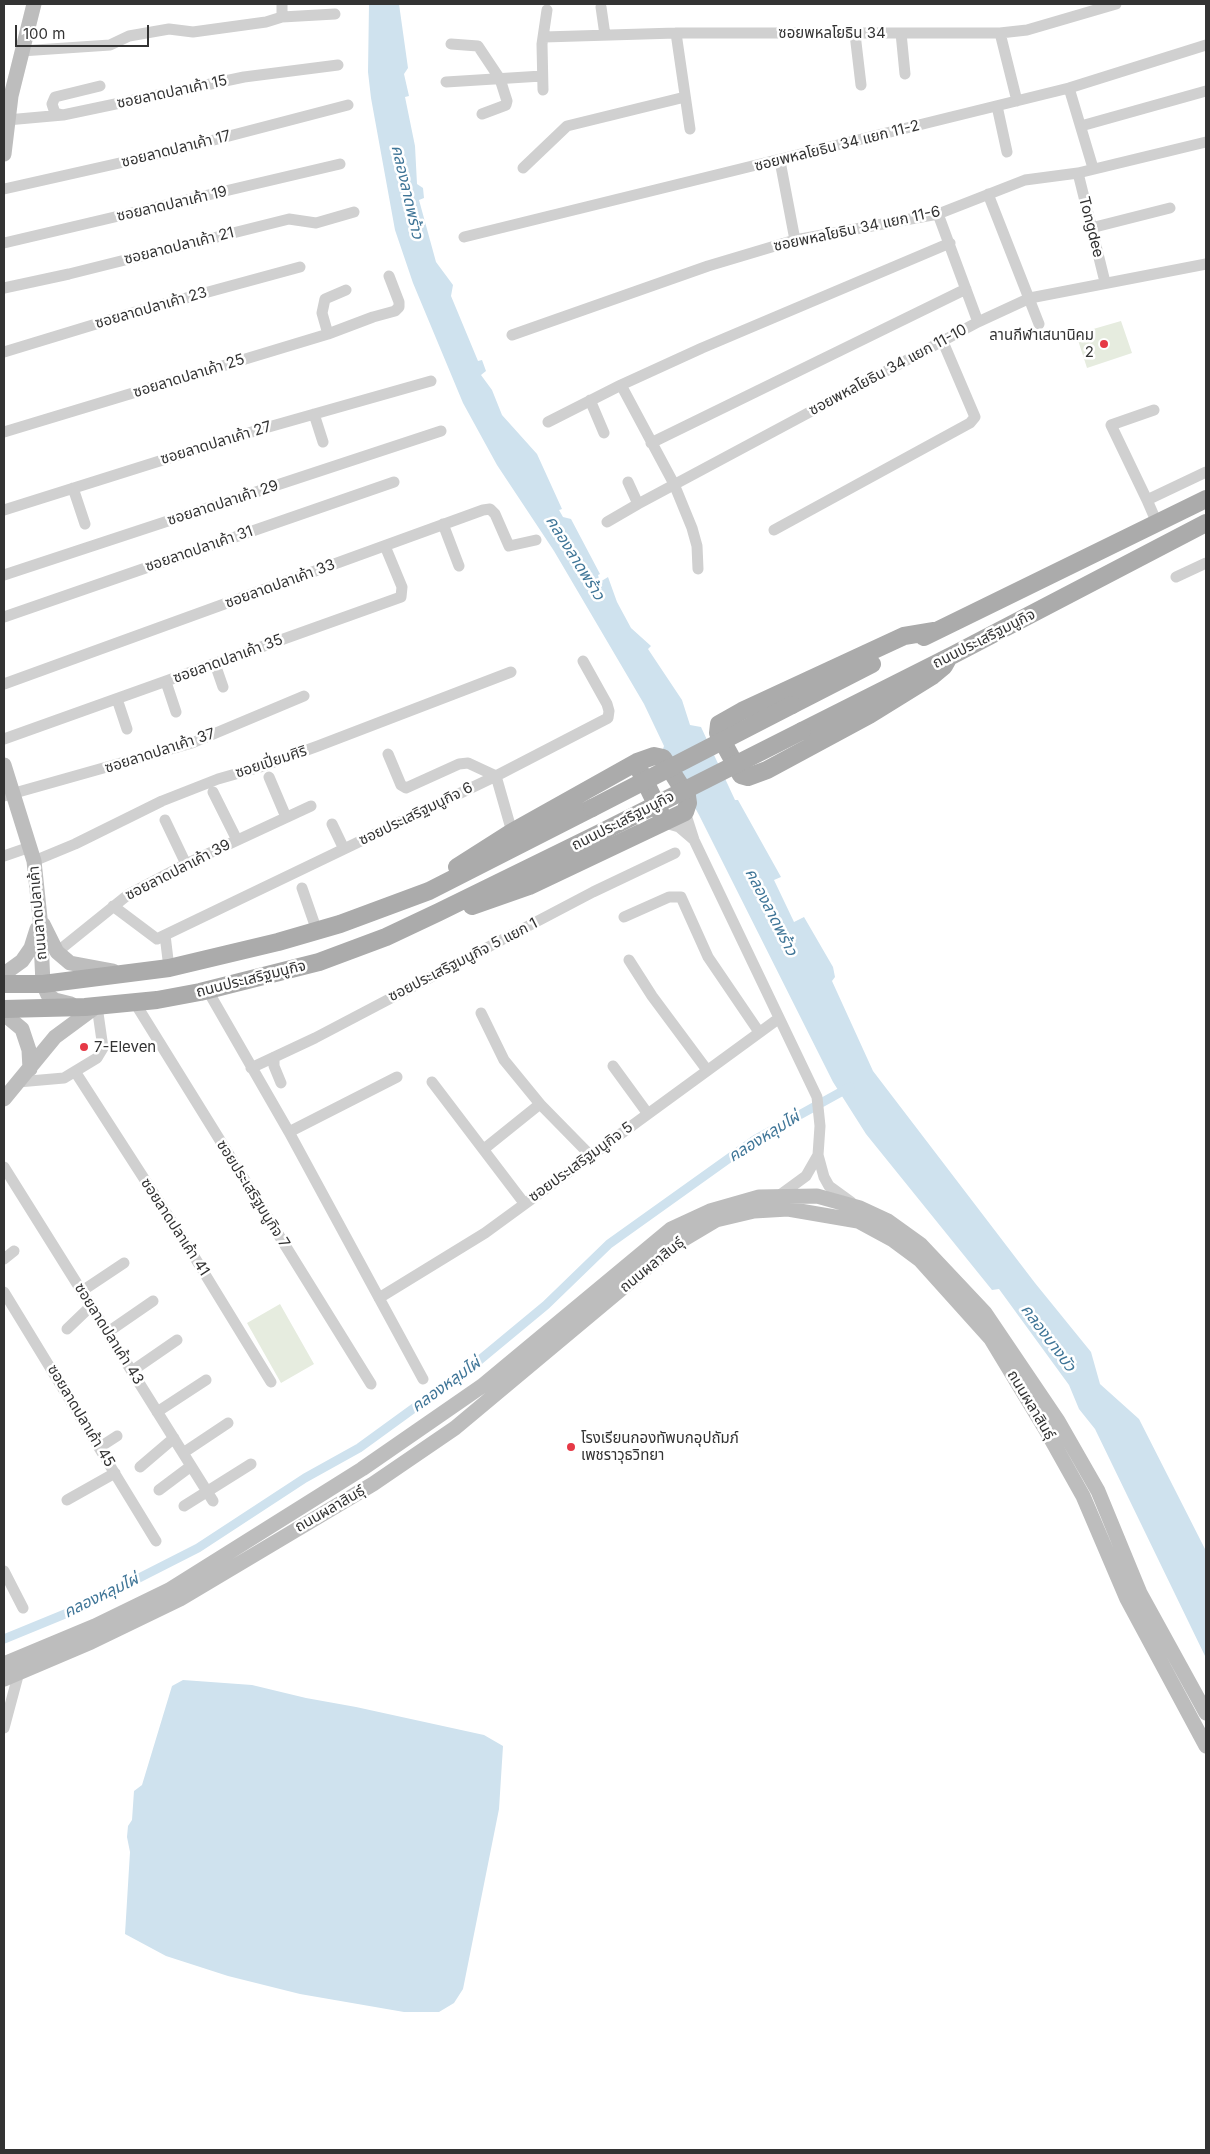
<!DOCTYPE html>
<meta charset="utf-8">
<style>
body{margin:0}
#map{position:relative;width:1210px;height:2154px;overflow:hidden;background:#fff;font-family:Inter,sans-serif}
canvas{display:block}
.frame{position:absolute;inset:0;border:5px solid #333;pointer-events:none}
.scale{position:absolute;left:15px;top:25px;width:134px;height:22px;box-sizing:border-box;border:2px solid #333;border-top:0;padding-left:6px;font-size:15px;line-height:18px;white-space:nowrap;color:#333;-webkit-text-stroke:4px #fff;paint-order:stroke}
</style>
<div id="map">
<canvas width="1210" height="2154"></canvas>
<div class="frame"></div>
<div class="scale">100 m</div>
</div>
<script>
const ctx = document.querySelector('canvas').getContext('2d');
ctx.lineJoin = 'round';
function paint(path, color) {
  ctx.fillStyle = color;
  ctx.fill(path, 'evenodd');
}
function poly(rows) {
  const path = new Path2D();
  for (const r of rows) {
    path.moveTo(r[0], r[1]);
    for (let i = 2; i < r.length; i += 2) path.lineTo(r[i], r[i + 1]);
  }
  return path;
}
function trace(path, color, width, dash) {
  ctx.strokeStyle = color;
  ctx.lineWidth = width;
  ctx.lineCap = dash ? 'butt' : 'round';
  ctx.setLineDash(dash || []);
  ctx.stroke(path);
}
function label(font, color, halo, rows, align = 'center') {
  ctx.font = font + ' Inter,"Noto Sans Thai",sans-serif';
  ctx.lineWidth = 5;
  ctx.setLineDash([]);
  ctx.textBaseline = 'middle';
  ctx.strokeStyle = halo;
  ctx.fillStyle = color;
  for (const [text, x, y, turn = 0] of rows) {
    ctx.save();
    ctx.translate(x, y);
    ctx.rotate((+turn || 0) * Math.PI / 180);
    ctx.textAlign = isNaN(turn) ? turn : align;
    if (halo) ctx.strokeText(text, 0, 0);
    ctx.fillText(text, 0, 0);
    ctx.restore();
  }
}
paint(poly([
 [1121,321,1132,353,1087,368,1076,334],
 [280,1304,314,1364,281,1383,247,1323]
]), '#e6ecdf');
paint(poly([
 [369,4,399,4,408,68,404,74,409,96,405,97,415,146,417,184,423,188,424,198,419,200,436,262,453,285,451,296,478,361,482,360,486,371,481,375,492,390,502,415,537,454,562,509,559,510,563,517,571,519,600,574,598,575,600,582,608,577,617,602,631,628,651,646,648,649,682,700,690,725,701,727,735,800,738,800,781,877,774,880,794,922,804,917,833,967,835,977,832,981,873,1071,1035,1283,1091,1352,1100,1384,1139,1419,1206,1551,1206,1658,1095,1429,1079,1409,1069,1385,999,1289,992,1290,866,1134,833,1082,699,815,663,749,664,746,644,704,554,551,497,465,463,403,413,283,395,230,371,98,368,72],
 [183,1680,252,1685,306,1698,356,1707,484,1735,503,1746,499,1809,463,1989,454,2003,439,2012,404,2012,300,1994,228,1976,166,1956,125,1934,130,1852,127,1837,128,1826,132,1820,134,1791,142,1785,172,1686]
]), '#cfe2ee');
trace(poly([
 [4,1639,82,1607,198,1548,305,1478,359,1448,476,1363,546,1305,609,1244,756,1139,850,1087]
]), '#cfe2ee', 9);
trace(poly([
 [282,4,282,17],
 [601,7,605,35],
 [676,33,690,129],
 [901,33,905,74],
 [1000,33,1017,101],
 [855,34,861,85],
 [544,37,676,33,1000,33,1027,30,1116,4],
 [451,44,478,46,500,79,507,101,506,105,482,114],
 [21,51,110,45,129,36,169,29,193,32,266,22,282,17,335,14],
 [446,82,542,76],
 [1069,88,1093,168],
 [543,90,542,44,547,10],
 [997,106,1007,152],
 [63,115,55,113,52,104,55,97,100,86],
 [7,120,63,115,244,77,338,65],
 [1081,126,1206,91],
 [780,161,795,240],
 [523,168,567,126,685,97],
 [1078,173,1105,282],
 [4,189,164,153,348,105],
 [988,194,1039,324],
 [938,214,978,322],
 [1091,228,1170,208],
 [464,237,1069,88,1206,45],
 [4,243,340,164],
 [4,288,69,274,289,219,316,223,354,212],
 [328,334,322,313,325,299,346,290],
 [512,335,708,266,795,240,938,214,1025,180,1078,173,1206,142],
 [4,352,142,310,300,267],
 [621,385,702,348,950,243],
 [590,400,604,433],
 [314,414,323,442],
 [548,422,621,385,674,484,692,528,697,546,698,569],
 [4,432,328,334,373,317,395,311,399,307,399,302,389,276],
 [651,443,966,289],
 [628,482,638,504,978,322,1030,298,1206,264],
 [73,488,85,524],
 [1147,500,1111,425,1154,410],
 [4,510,258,430,431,381],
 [607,522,638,504],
 [1157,523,1147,500,1206,472],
 [443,524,459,566],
 [774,530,970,423,975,417,943,342],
 [4,575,441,431],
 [1176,577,1206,563],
 [4,617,394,482],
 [215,664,223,687],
 [166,682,176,712],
 [4,684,483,510,490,509,495,514,509,546,536,540],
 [117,699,127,729],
 [4,739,401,597,402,587,385,546],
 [388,754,401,785,406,788,459,764,468,763,496,776,512,832],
 [269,777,286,817],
 [213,792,237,840],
 [4,796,192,743,304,696],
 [685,812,694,840,817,1097,820,1126,818,1155,806,1176,780,1195],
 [165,820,186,864],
 [662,822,679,827,693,839],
 [332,824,344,849],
 [4,856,30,847],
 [34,861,75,844,162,801,218,779,260,767,318,746,511,672],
 [302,888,317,931],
 [113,906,157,939,165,935],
 [624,917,669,897,681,897,708,957,759,1032],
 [57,952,129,894,186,864,311,806],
 [629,960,652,996,707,1070],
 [169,968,165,935,496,776,608,718,609,711,607,704,583,661],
 [208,991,289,1132,423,1379],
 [135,1003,371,1384],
 [481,1013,504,1060,540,1104,591,1156],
 [274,1057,274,1066,281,1083],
 [613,1066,648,1114],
 [251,1068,315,1038,593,892,675,853],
 [76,1073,192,1253,271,1382],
 [18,1082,64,1078,97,1058,103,1048,97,1006],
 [432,1082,524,1203],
 [289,1132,397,1077],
 [484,1149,540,1104],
 [818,1155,824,1177,829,1186,851,1202],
 [4,1167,213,1501],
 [4,1259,14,1251],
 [82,1291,124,1263],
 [4,1292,156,1541],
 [379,1298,485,1233,778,1019],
 [67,1329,91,1306],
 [108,1332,153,1301],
 [132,1371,177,1340],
 [157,1412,206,1380],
 [100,1447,117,1436],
 [183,1453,228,1423],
 [140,1467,174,1438],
 [159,1490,191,1466],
 [67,1500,115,1473],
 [184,1506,251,1464],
 [4,1571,23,1608],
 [4,1728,19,1672]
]), '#d0d0d0', 11);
trace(poly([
 [4,154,11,96,34,4],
 [4,765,34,861,40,918,43,984,48,995,55,1000,71,1004],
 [43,924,57,952,70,963,113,971],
 [4,974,22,961,31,948,37,929],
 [4,1014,22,1029,29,1050,30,1069],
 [4,1099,55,1037,97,1006],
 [4,1664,95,1626,169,1590,362,1469,482,1386,671,1229,710,1211,759,1197,817,1196,860,1208,888,1221,920,1244,985,1313,1058,1421,1098,1491,1140,1593,1206,1713],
 [4,1679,91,1642,180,1599,373,1484,455,1428,674,1245,716,1220,754,1211,788,1209,858,1221,893,1240,920,1260,991,1339,1046,1430,1083,1496,1127,1599,1206,1746]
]), '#bdbdbd', 15);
trace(poly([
 [934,631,904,636,742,711,719,724,718,733,741,775,748,777,767,770,869,715,932,676,944,666,949,657],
 [924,637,1206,499],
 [792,705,872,664],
 [802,731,953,655,1206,523],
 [639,769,662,816],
 [457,867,512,832,637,762,654,756,663,758,687,796,688,803,685,812,529,886,472,906],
 [4,984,43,984,169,968,278,942,340,924,429,891,592,808],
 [4,1009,85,1007,157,1000,200,992,319,962,386,937,439,912,604,831]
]), '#ababab', 18);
trace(poly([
 [592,808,792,705],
 [604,831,802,731]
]), '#ababab', 18);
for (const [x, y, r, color] of [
 [1104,344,5,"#e63946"],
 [84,1047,5,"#e63946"],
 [571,1447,5,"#e63946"]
]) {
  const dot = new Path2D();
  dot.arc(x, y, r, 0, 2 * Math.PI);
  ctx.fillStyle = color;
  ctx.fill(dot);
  trace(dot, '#fff', 2);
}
label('15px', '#333', '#fff', [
 ["ซอยพหลโยธิน 34",832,33],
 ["ซอยลาดปลาเค้า 15",172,92,-12],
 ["ซอยพหลโยธิน 34 แยก 11-2",837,146,-14],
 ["ซอยลาดปลาเค้า 17",176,149,-14],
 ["ซอยลาดปลาเค้า 19",172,204,-13],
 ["Tongdee",1091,227,76],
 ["ซอยพหลโยธิน 34 แยก 11-6",857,229,-12],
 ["ซอยลาดปลาเค้า 21",179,246,-14],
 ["ซอยลาดปลาเค้า 23",151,308,-16],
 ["ซอยพหลโยธิน 34 แยก 11-10",888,370,-28],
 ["ซอยลาดปลาเค้า 25",189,376,-17],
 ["ซอยลาดปลาเค้า 27",216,443,-17],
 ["ซอยลาดปลาเค้า 29",223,503,-18],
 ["ซอยลาดปลาเค้า 31",199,549,-19],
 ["ซอยลาดปลาเค้า 33",280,584,-20],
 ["ถนนประเสริฐมนูกิจ",984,639,-27],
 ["ซอยลาดปลาเค้า 35",228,659,-20],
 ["ซอยลาดปลาเค้า 37",160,751,-18],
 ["ซอยเปี่ยมศิริ",271,762,-18],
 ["ซอยประเสริฐมนูกิจ 6",416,814,-26],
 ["ถนนประเสริฐมนูกิจ",623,821,-27],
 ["ซอยลาดปลาเค้า 39",178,870,-27],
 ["ถนนลาดปลาเค้า",38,913,-95],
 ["ซอยประเสริฐมนูกิจ 5 แยก 1",463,960,-27],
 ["ถนนประเสริฐมนูกิจ",251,979,-14],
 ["ซอยประเสริฐมนูกิจ 5",581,1162,-36],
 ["ซอยประเสริฐมนูกิจ 7",253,1194,58],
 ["ซอยลาดปลาเค้า 41",175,1227,57],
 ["ถนนผลาสินธุ์",652,1265,-39],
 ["ซอยลาดปลาเค้า 43",109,1334,58],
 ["ถนนผลาสินธุ์",1031,1405,59],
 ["ซอยลาดปลาเค้า 45",81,1416,59],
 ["ถนนผลาสินธุ์",330,1509,-30]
]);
label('15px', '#333', '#fff', [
 ["ลานกีฬาเสนานิคม",1094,335,"right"],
 ["2",1094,352,"right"],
 ["7-Eleven",94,1047],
 ["โรงเรียนกองทัพบกอุปถัมภ์",581,1438],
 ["เพชราวุธวิทยา",581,1455]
], 'left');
label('italic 16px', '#3f7597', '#fff', [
 ["คลองลาดพร้าว",407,192,77],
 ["คลองลาดพร้าว",575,558,58],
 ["คลองลาดพร้าว",771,912,63],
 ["คลองหลุมไผ่",764,1137,-32],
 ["คลองบางบัว",1048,1338,53],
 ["คลองหลุมไผ่",446,1385,-36],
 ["คลองหลุมไผ่",101,1596,-26]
]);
</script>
